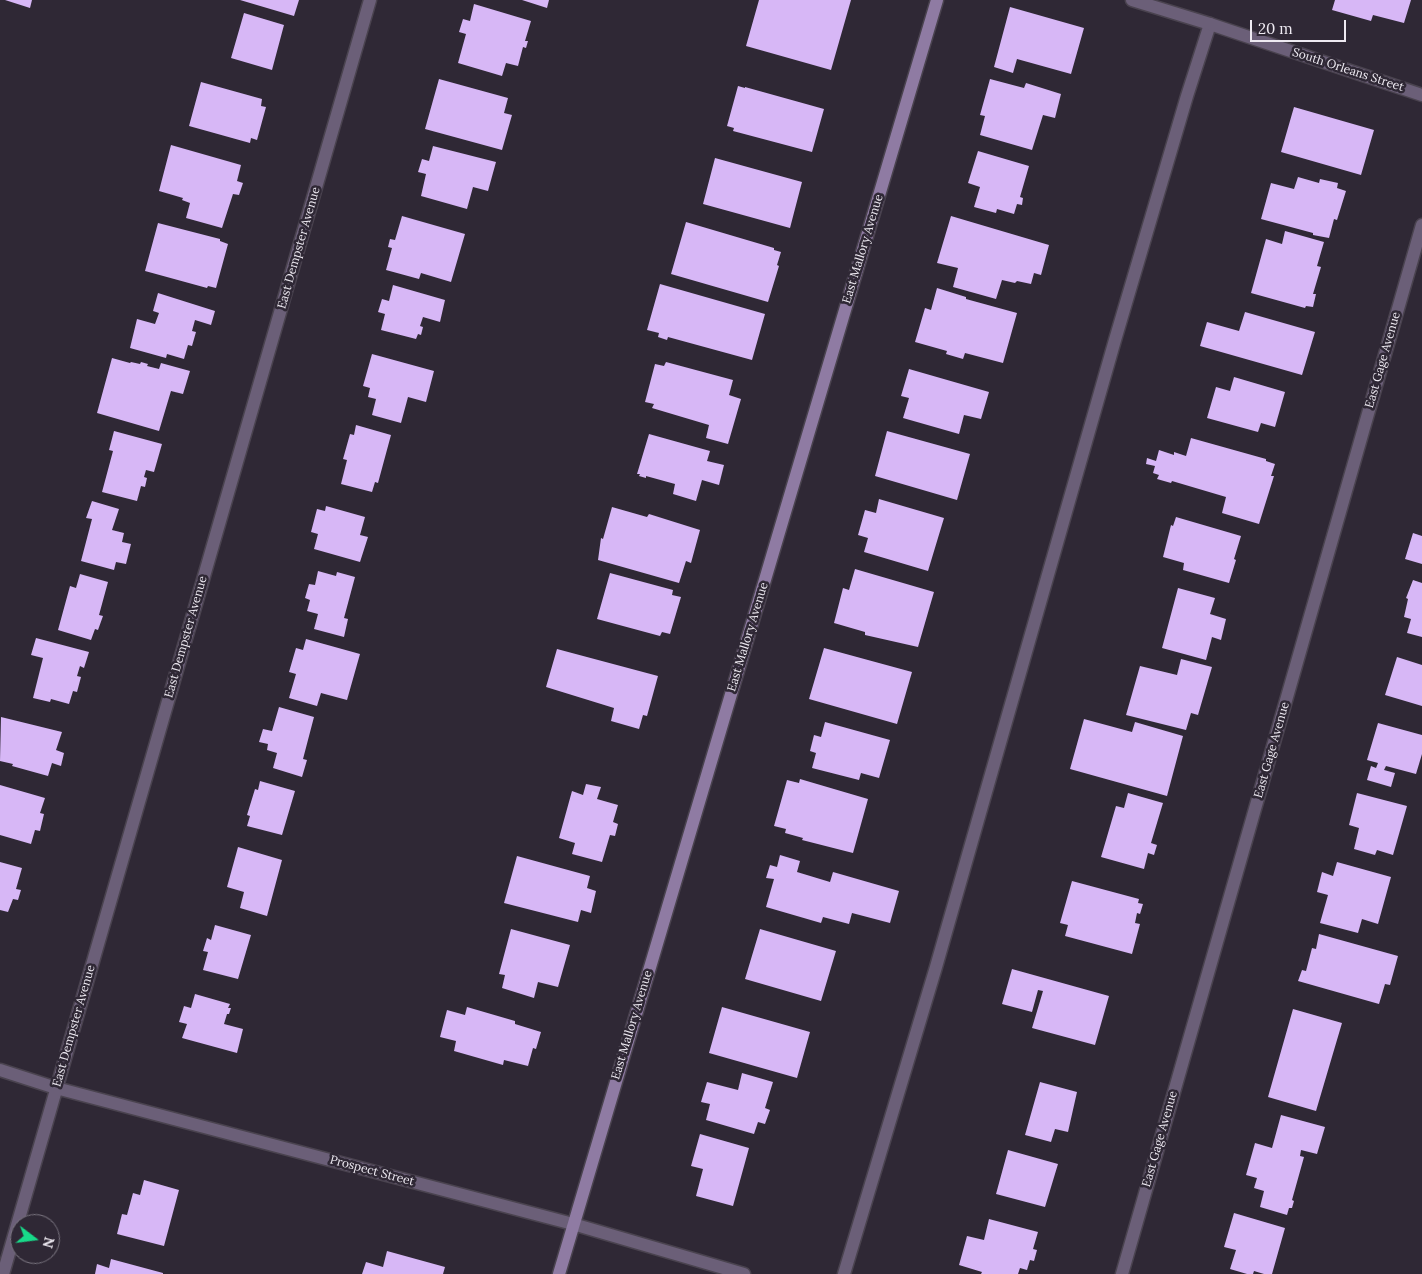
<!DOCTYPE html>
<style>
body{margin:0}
#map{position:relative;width:1422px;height:1274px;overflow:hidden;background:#2f2835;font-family:Lora,serif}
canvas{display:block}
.north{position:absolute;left:10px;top:1214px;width:50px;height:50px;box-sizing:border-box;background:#2f2835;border:1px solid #7b7681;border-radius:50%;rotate:105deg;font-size:14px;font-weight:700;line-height:20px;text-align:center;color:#eeeaf2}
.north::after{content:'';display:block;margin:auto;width:18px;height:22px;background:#18d989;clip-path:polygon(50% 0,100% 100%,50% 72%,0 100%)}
.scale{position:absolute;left:1250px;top:20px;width:96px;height:22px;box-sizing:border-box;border:2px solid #eeeaf2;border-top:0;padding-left:6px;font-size:15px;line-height:18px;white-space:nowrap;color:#eeeaf2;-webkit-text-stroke:4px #2f2835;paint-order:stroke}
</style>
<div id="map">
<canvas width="1422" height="1274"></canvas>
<div class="north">N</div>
<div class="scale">20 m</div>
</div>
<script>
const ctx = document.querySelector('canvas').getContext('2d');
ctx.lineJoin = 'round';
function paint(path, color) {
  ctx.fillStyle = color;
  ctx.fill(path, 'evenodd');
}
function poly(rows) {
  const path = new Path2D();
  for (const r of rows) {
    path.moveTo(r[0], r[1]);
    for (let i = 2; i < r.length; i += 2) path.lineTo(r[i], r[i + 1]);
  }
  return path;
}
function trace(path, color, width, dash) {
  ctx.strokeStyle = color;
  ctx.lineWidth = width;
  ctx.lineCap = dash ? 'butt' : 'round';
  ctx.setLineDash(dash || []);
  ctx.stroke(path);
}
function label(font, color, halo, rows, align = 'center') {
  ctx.font = font + ' Lora,serif';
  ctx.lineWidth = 5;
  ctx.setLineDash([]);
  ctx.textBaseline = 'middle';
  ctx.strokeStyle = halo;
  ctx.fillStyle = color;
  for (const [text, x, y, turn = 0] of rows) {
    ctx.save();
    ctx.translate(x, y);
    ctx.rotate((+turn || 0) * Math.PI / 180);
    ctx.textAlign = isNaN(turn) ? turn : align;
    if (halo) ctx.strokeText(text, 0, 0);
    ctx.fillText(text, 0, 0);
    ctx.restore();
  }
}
paint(poly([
 [5,0,32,0,30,8],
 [240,0,299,0,294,16],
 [522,0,549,0,547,8],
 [759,0,851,0,831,70,746,46],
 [1335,0,1411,0,1404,23,1373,15,1371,21,1332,10],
 [474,4,531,21,525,41,528,41,526,48,523,47,518,66,506,63,502,76,458,63,466,34,459,32,463,19,470,21],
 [1010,7,1084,28,1071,74,1017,59,1013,73,994,67],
 [244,13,284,25,272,70,231,58],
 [439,79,508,98,504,113,512,115,502,150,425,129],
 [990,79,1024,88,1026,83,1061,94,1055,118,1043,115,1032,150,980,135,985,116,980,115],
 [201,82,262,99,261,106,266,107,257,140,251,138,250,143,189,126],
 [738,86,745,88,745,87,824,109,812,152,733,131,734,128,727,126],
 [1294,107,1374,130,1361,175,1281,152],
 [171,145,241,165,237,181,243,183,239,195,233,194,222,228,186,218,190,203,182,200,183,198,159,191],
 [433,146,496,162,488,191,473,187,467,209,421,196,426,174,418,172,422,159,429,161],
 [978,151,1029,166,1020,197,1023,198,1022,205,1017,204,1014,214,997,209,996,213,974,207,980,187,968,183],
 [715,158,802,182,790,228,703,204],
 [1298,177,1319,183,1320,179,1338,183,1337,188,1346,191,1337,220,1334,219,1329,238,1313,235,1313,233,1261,219,1271,183,1294,189],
 [402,216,465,234,451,282,421,273,419,279,386,270,392,248,388,247,390,239,395,240],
 [951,216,1049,245,1041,275,1034,273,1031,284,1017,281,1015,283,1002,280,996,299,953,287,958,268,937,263],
 [686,222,774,248,774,250,781,252,777,265,779,266,768,302,671,274],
 [158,223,220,239,220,241,228,244,216,288,208,286,207,288,145,271],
 [1285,231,1324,242,1317,266,1321,267,1313,294,1316,294,1313,307,1306,306,1305,308,1251,293,1266,239,1282,244],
 [660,284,765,314,752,360,668,337,667,340,658,337,659,333,647,330],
 [393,285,445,300,440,322,423,317,420,326,423,327,421,335,418,334,416,339,381,330,385,314,378,312,382,299,389,301],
 [937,288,966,297,966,299,1017,313,1003,363,965,353,963,359,946,354,947,351,915,342,925,308,931,310],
 [158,293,215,311,211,325,195,320,192,331,196,332,192,346,188,345,184,359,167,354,166,358,130,348,137,319,155,324,159,313,153,311],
 [1245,312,1315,332,1302,375,1200,346,1207,322,1239,331],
 [372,354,434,371,426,402,408,397,401,423,372,415,376,399,368,397,370,388,363,386],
 [112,358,130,363,131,362,140,364,141,362,148,364,147,366,159,369,161,363,190,371,183,394,171,391,159,431,97,413],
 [666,362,733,380,729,395,741,399,728,444,706,438,709,425,652,408,654,404,645,402,655,364,664,366],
 [909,369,989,392,981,419,964,415,959,434,903,418,909,398,901,396],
 [1234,377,1285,392,1275,427,1261,423,1258,432,1207,418,1216,387,1230,391],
 [356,425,391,435,378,483,375,482,372,492,341,484,347,460,343,459,350,434,354,435],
 [114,431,162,444,154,472,146,470,144,477,147,478,145,487,141,486,137,501,102,492,113,451,109,450],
 [887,431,970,454,957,500,875,476],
 [649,434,710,451,707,461,724,465,719,485,702,480,696,501,673,494,675,484,646,476,646,478,639,476,640,474,637,474],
 [1191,438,1266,459,1266,461,1275,464,1271,476,1274,476,1259,524,1222,513,1226,497,1172,481,1171,483,1157,479,1159,475,1153,473,1155,466,1146,464,1147,458,1156,461,1159,450,1174,455,1174,452,1186,456],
 [879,499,944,518,928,571,864,552,868,538,858,535,865,510,876,513],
 [92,501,119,509,112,530,124,533,122,542,131,544,126,564,116,562,114,570,81,561,92,519,86,518],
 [326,506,365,517,360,535,368,537,360,562,314,549,318,534,311,532,317,509,325,511],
 [612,507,647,517,649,514,700,530,691,563,686,561,679,583,598,560,601,538,603,539],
 [1176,517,1241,536,1234,559,1236,560,1229,583,1183,570,1184,563,1163,557,1171,525,1173,526],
 [1413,533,1422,536,1422,564,1405,559],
 [855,569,934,592,918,647,865,635,865,632,834,623,843,588,849,590],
 [318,571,336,576,337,572,355,577,344,618,348,619,344,637,314,629,318,614,307,611,310,600,305,598,309,584,315,585],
 [610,573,673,590,672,595,681,597,670,634,662,632,660,636,597,619],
 [80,574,108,582,99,615,103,616,98,630,95,629,91,640,58,630,70,586,76,588],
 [1413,580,1422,583,1422,637,1407,633,1411,619,1404,617,1408,599,1406,598],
 [1178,588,1215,598,1210,614,1226,619,1221,640,1212,637,1206,660,1162,648],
 [36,638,89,652,84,668,80,666,77,676,81,677,77,692,73,691,69,704,51,699,50,702,33,698,43,658,31,655],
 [306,639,360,654,347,700,321,693,317,706,289,698,296,674,289,672,296,648,303,650],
 [824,648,912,672,897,724,809,699],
 [557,649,658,676,647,716,643,715,639,729,611,721,614,708,546,687],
 [1397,657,1422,665,1422,706,1385,695],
 [1181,659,1212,667,1198,715,1191,713,1186,730,1126,715,1140,666,1177,675],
 [279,707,314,717,303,759,307,760,302,777,273,768,277,753,267,750,268,744,259,742,263,729,272,731],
 [1,717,62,732,56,750,64,753,61,766,52,763,48,776,12,766,13,764,0,761],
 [1084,719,1132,732,1135,722,1183,736,1167,796,1070,769],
 [825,722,890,740,879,778,861,773,859,780,812,768,816,753,810,751,814,735,821,737],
 [1378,723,1422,735,1422,754,1416,774,1386,766,1384,770,1395,773,1391,787,1367,780,1371,766,1376,768,1378,763,1367,760],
 [800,779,868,799,853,853,802,840,803,838,785,833,786,829,774,826,787,780,799,783],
 [260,781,295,791,282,835,247,826,250,816,247,815,255,789,258,790],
 [586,784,601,787,597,799,618,805,613,822,618,824,615,836,610,835,602,862,572,854,575,843,559,838,572,791,583,795],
 [0,785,45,798,40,813,44,814,40,831,35,830,31,844,0,835],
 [1128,793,1163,803,1151,843,1157,845,1154,855,1148,853,1144,869,1101,857,1116,806,1124,808],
 [1357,793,1407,806,1393,855,1377,850,1375,855,1354,849,1359,828,1349,825],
 [238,847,282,860,267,916,240,908,244,892,227,887],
 [780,855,800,861,797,872,830,882,833,872,899,891,890,923,852,913,849,924,823,917,821,923,766,907,774,879,766,878,770,865,777,867],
 [517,856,590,876,587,888,596,891,591,913,581,910,578,922,504,903],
 [0,862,22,868,16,889,21,890,18,900,13,899,8,912,0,910],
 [1337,862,1391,877,1378,924,1362,919,1358,933,1320,923,1328,895,1317,892,1322,872,1333,876],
 [1072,881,1139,899,1138,903,1143,904,1140,914,1137,913,1135,923,1140,924,1132,954,1065,936,1068,925,1060,923],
 [215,925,251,935,238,979,203,970,208,952,203,951,207,938,211,940],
 [511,929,570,945,558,987,538,982,534,998,502,988,505,975,499,974],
 [760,929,836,951,821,1001,745,979],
 [1319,934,1398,956,1390,985,1385,984,1379,1004,1298,981,1302,970,1306,971,1312,948,1316,949],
 [1012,969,1109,996,1095,1045,1032,1028,1043,991,1038,990,1032,1012,1002,1004],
 [195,994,230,1004,228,1008,231,1008,229,1014,227,1014,224,1024,243,1029,237,1053,182,1038,187,1024,179,1022,184,1006,191,1008],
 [467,1007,515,1021,515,1024,541,1032,536,1049,533,1048,528,1066,504,1060,503,1065,454,1051,456,1041,440,1037,447,1010,465,1015],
 [722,1007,810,1032,797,1078,709,1053],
 [1293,1009,1342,1023,1316,1111,1268,1097],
 [742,1073,773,1082,765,1108,770,1110,765,1124,758,1122,754,1134,706,1120,710,1104,701,1102,707,1082,738,1090],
 [1040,1082,1077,1092,1068,1132,1055,1129,1051,1142,1025,1135],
 [1281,1115,1325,1127,1317,1154,1301,1150,1300,1156,1304,1157,1292,1200,1294,1201,1292,1208,1289,1208,1287,1215,1260,1207,1264,1191,1254,1188,1257,1178,1246,1175,1255,1143,1272,1148],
 [700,1134,749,1148,733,1206,696,1196,703,1169,691,1166],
 [1008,1150,1058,1164,1045,1207,996,1194],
 [144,1180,179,1190,164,1246,117,1234,122,1214,127,1215,133,1193,140,1195],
 [1234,1213,1285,1228,1272,1274,1264,1274,1254,1271,1253,1274,1247,1274,1230,1269,1236,1250,1224,1247],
 [989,1219,1038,1232,1033,1249,1037,1250,1034,1261,1030,1260,1027,1270,1020,1268,1018,1274,981,1274,982,1272,959,1265,967,1236,984,1240],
 [387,1251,445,1267,443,1274,362,1274,366,1262,383,1267],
 [111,1259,163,1273,163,1274,95,1274,97,1264,109,1268]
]), '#d7b7f6');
const service = poly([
 [844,1274,936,967,1115,340,1187,96,1210,24]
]);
const minor = poly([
 [1132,0,1210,24,1422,95],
 [0,1070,56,1088,573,1224],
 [3,1274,370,0],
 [1122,1274,1422,225]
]);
const tertiary = poly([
 [573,1224,744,1274]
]);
const secondary = poly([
 [559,1274,937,0]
]);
trace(service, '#4a434f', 15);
trace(minor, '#4a434f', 15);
trace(tertiary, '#4a434f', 15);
trace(secondary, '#4a434f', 15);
trace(service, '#6b5f78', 12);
trace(minor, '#6b5f78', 12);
trace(tertiary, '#6b5f78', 12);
trace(secondary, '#8f7ba3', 12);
label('12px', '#eeeaf2', '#2f2835', [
 ["South Orleans Street",1348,70,18],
 ["East Dempster Avenue",299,248,-74],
 ["East Mallory Avenue",863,249,-73],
 ["East Gage Avenue",1383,360,-74],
 ["East Dempster Avenue",186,637,-74],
 ["East Mallory Avenue",748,637,-73],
 ["East Gage Avenue",1272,750,-74],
 ["East Mallory Avenue",632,1025,-73],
 ["East Dempster Avenue",74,1026,-74],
 ["East Gage Avenue",1160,1139,-74],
 ["Prospect Street",372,1171,15]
]);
</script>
